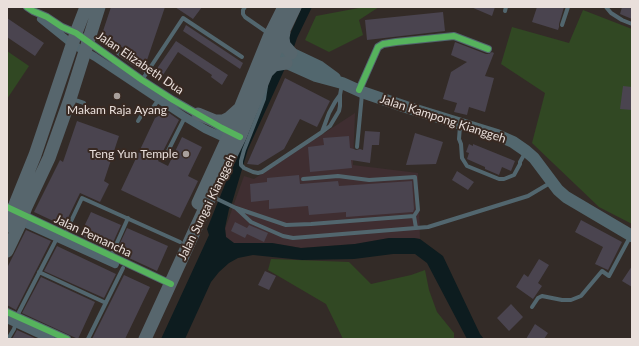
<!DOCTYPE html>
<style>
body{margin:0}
#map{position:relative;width:639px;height:346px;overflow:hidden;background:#332b27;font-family:Lato,sans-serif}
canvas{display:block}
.frame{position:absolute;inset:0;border:8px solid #e9dfdb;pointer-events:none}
</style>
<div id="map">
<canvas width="639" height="346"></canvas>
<div class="frame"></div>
</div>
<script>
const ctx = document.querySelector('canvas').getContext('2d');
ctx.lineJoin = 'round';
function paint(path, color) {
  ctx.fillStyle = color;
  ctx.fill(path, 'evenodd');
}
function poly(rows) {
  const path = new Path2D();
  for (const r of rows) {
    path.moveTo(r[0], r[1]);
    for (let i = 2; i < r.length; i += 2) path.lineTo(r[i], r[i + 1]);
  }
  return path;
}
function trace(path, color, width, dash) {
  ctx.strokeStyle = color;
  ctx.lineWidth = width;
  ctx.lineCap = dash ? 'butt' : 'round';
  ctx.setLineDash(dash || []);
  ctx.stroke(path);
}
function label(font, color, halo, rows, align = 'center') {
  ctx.font = font + ' Lato,sans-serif';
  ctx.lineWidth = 4;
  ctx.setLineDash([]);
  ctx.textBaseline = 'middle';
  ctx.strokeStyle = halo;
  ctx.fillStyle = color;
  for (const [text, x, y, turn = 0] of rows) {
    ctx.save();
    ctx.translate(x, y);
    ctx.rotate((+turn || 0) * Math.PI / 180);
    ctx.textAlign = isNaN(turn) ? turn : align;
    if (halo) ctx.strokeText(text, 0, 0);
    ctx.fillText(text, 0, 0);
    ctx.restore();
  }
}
paint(poly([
 [355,113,353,165,418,173,420,239,414,238,389,238,355,244,301,248,272,243,234,243,226,237,225,229,244,176,254,179]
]), '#3f2e31');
paint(poly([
 [364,7,379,7,359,20,363,35,329,52,305,40,316,16],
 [583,10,632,29,632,224,599,207,532,143,545,93,501,64,512,27,569,43],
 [7,51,29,66,7,99],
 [271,259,349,262,371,284,411,275,425,270,429,290,437,312,454,333,454,339,343,339,326,304,268,270]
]), '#314823');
paint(poly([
 [302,7,312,7,297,38,292,53,248,149,232,203,229,209,225,228,226,237,234,243,272,243,301,248,355,244,389,238,414,238,420,239,443,256,480,334,484,339,467,339,427,263,415,254,393,254,354,259,302,260,253,255,238,258,229,263,219,272,211,282,185,339,161,339,209,235,207,229,230,172]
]), '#0d1c1f');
paint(poly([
 [111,7,165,7,146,63,102,34],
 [175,7,202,7,193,19],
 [471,7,495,7,492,16],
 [537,7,564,7,559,24,559,27,558,30,532,22],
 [622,7,632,7,632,19,620,14],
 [443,12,445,31,367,40,365,20],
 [7,18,44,43,35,56,7,37],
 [186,25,243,63,240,69,183,31],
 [176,41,228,75,222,85,211,77,212,75,178,52,163,75,156,70],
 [455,42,486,54,489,54,492,52,494,53,485,76,494,78,485,112,469,107,467,115,454,112,457,103,443,99,451,72,467,62,451,55],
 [285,78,330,101,317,127,300,119,284,149,258,165,247,164],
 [623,86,632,87,632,110,620,109],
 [164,113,169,113,179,120,158,161,168,166,182,137,202,147,188,176,198,181,180,218,121,190,155,118],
 [77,121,119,136,104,181,109,184,100,202,80,193,64,226,34,212,60,160,63,162],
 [365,131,380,132,379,145,372,145,370,163,351,160,352,168,310,172,308,147,324,145,323,138,349,136,350,148,354,149,356,150,360,149,363,150],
 [415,133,443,142,436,164,406,165],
 [469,144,473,146,473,144,515,161,511,171,502,167,499,175,485,169,485,167,467,159,469,153,466,152],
 [457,171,474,182,468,190,452,180],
 [299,175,300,184,338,181,339,186,412,181,414,209,413,212,346,217,346,212,309,215,308,206,269,209,269,200,251,202,250,184,267,182,267,178],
 [91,212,121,225,110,249,80,235],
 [581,220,622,242,608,270,595,264,603,247,575,232],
 [235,222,247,228,249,225,268,233,264,242,247,234,245,238,231,231],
 [127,228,168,246,157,271,116,252],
 [26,230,51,241,16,310,7,305,7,268],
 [57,246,116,274,104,298,44,271],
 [539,259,549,265,538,283,542,286,533,299,516,287,524,274,528,277],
 [632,266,632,287,622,281],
 [265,271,276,276,269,290,258,285],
 [124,275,150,287,125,339,92,339],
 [41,277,95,302,78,339,22,313],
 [511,304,523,317,509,331,497,318],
 [535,324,548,333,544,339,526,339],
 [17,330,37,339,12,339]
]), '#4a444f');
trace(poly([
 [245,7,243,10,243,14,245,17,268,33],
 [606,7,611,13,622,20,632,24],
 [505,11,506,7],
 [562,25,568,7],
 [118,53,147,72],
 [142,80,183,18,242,57],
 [266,86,264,99,244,150,241,161,241,165,244,168,253,172,258,173,262,172,322,132,330,126,339,111,340,106,340,95,342,84],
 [72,99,84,103],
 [138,121,144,111,152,109,159,99],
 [460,126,459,139,461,144,462,158,467,166,499,179,504,179,514,175,520,164,520,162,525,153],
 [322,132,329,113,335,102,340,95],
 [357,147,362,94],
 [164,159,185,117],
 [303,179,338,176,369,180,415,177,418,210,414,216,416,228],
 [213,197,236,208,286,225,311,224,414,216],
 [236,208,251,222,283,236,293,238,428,227,528,196,550,183],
 [65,234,82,198,180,242],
 [111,256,128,218],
 [39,272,106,303],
 [532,307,538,298,542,296,562,300,571,300,581,296,602,271,609,276,630,237],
 [8,339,14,329,19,312,57,238],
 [88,339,123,268]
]), '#52666e', 4);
trace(poly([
 [27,7,33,11,47,17,62,27,76,33,142,80,173,100,201,116],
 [41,19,72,44,95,57,185,117,205,129,231,141],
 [359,90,378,47,383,44,396,42,454,36,488,49],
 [211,122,234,135],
 [7,207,171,284],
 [18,220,115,264],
 [7,312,67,339],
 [7,319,50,339]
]), '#52666e', 8);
trace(poly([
 [282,49,320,67,335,78],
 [278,59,316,76,342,83,362,92,406,107,497,135,513,142,526,151,534,158,558,190,566,197,632,236]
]), '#52676e', 12);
trace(poly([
 [284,32,283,38,284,45,291,53],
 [266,73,274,65,286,63],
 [198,114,215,121,223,121,229,118,239,109],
 [198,203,230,133,269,37,284,7],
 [7,226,16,202,35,155,76,33,86,7],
 [7,251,19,226,26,207,49,158,70,99,99,7],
 [145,339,205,208,240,137,284,30,295,7]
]), '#57666d', 13);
trace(poly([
 [27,7,33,11,47,17,62,27,76,33,142,80,173,100,222,128,240,137],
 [359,90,378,47,383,44,396,42,454,36,488,49],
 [7,207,171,284],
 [7,312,67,339]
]), '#56b35d', 6);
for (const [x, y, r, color] of [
 [117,96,4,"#a9a09c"],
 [186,154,4,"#a9a09c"]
]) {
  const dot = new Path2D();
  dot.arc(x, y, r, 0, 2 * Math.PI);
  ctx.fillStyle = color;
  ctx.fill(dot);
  trace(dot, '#382922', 1.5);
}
label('12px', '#e9dfdb', '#382922', [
 ["Jalan Elizabeth Dua",140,63,34],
 ["Jalan Kampong Kianggeh",443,119,18],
 ["Jalan Sungai Kianggeh",207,207,-64],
 ["Jalan Pemancha",93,236,25]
]);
label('12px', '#e9dfdb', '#382922', [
 ["Makam Raja Ayang",117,110],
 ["Teng Yun Temple",178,154,"right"]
]);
</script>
